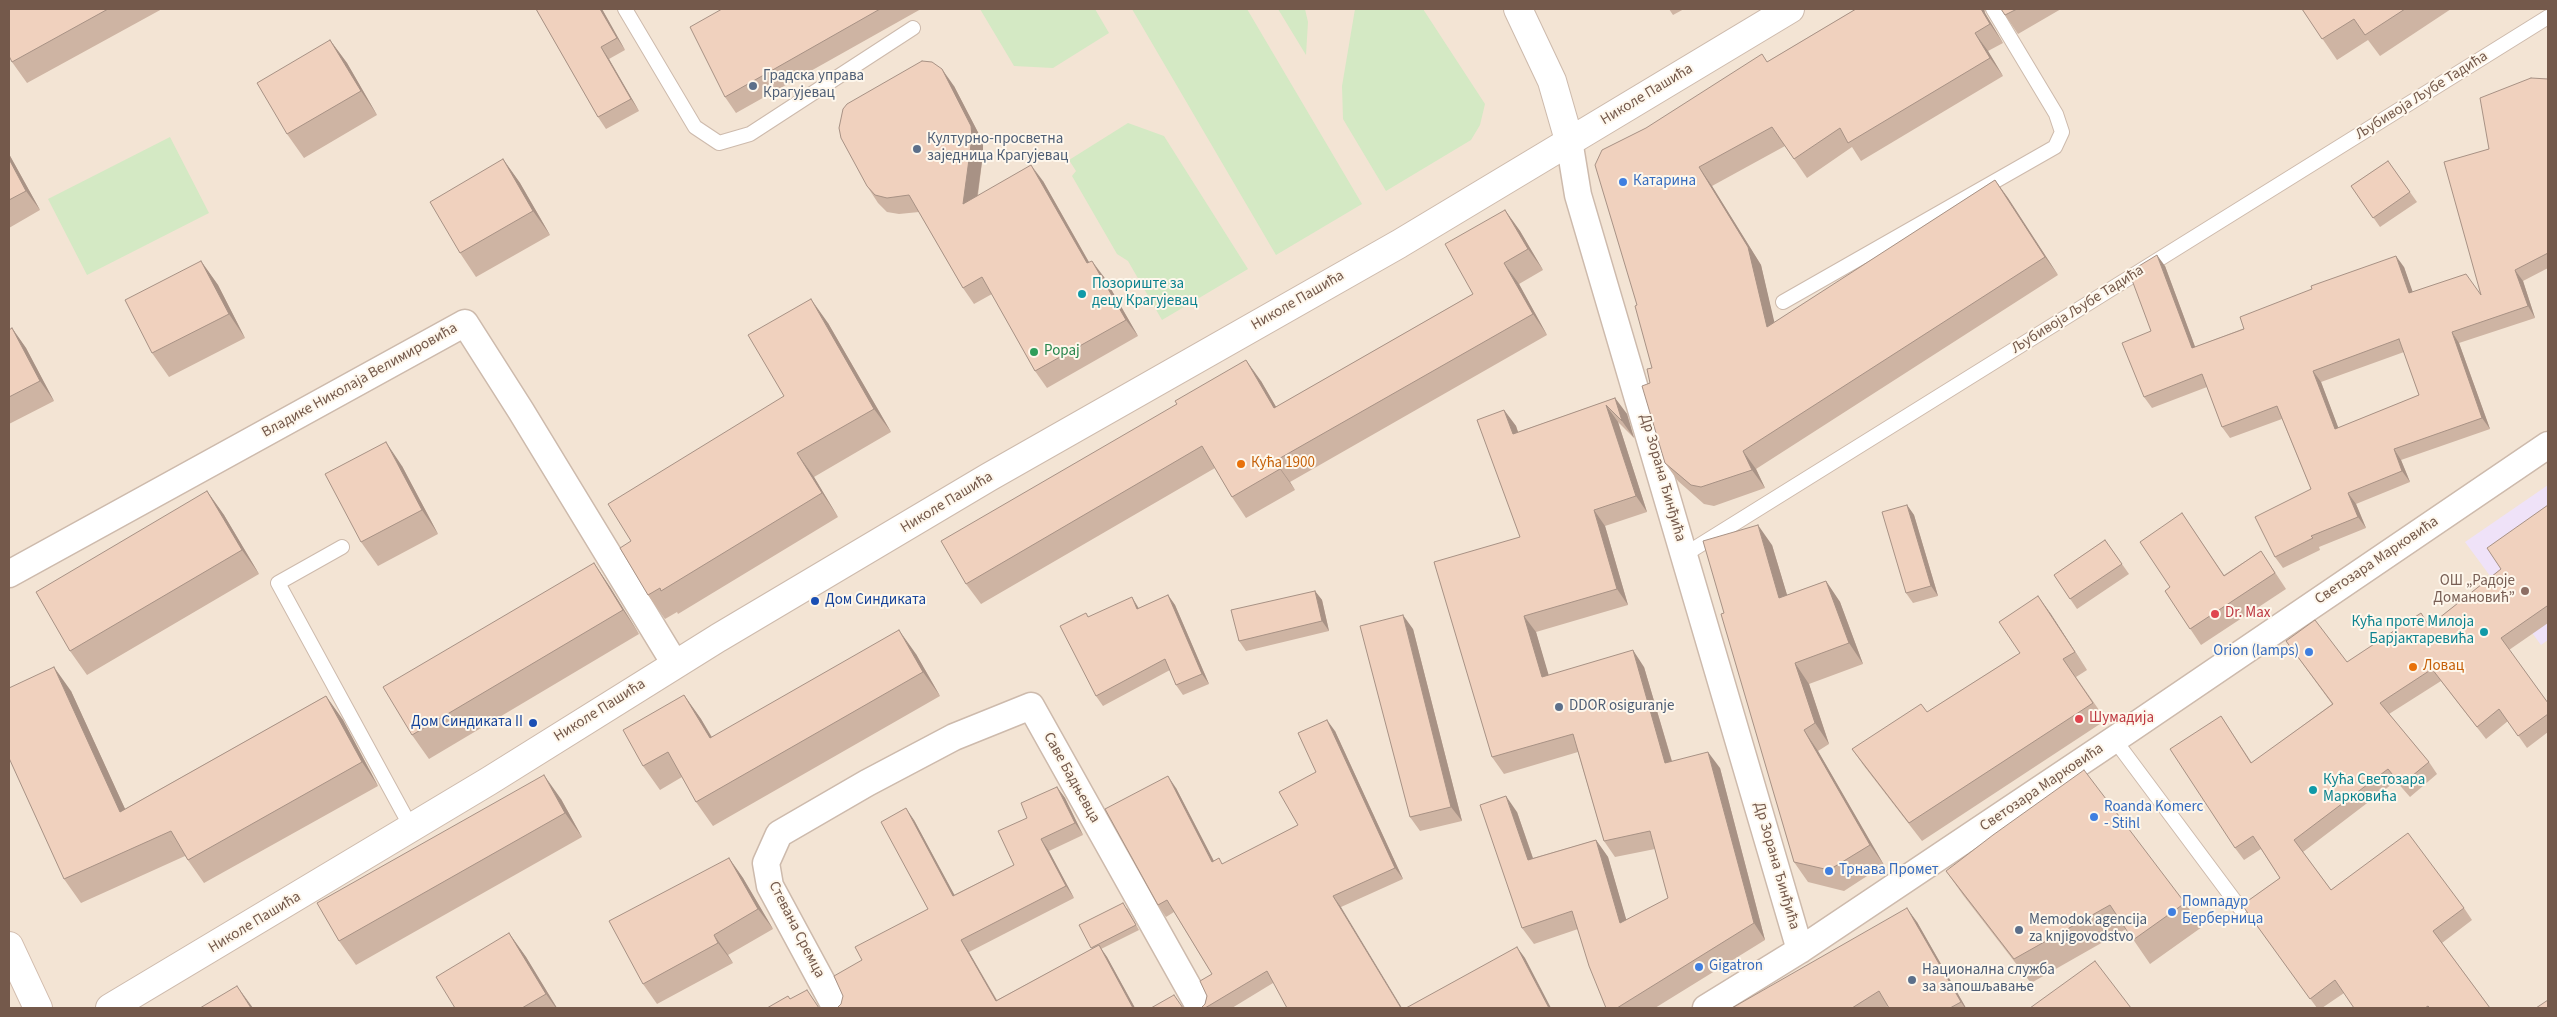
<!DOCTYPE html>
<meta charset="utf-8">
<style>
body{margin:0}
#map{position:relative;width:2557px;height:1017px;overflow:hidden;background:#fbf2e6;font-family:"Source Sans 3",sans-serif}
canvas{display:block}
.frame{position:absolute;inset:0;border:10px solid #74594b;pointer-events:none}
</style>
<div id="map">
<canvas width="2557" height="1017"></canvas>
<div class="frame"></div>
</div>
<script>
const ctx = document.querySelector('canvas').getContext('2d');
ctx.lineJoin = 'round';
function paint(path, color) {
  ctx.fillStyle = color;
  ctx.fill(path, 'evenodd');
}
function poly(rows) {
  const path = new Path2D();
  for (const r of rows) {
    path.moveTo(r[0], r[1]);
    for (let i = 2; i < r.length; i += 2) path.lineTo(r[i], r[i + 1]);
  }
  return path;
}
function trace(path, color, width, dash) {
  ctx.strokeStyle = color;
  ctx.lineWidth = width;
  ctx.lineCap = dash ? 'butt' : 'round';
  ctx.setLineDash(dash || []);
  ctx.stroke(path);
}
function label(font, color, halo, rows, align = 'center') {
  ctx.font = font + ' "Source Sans 3",sans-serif';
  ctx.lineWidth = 4;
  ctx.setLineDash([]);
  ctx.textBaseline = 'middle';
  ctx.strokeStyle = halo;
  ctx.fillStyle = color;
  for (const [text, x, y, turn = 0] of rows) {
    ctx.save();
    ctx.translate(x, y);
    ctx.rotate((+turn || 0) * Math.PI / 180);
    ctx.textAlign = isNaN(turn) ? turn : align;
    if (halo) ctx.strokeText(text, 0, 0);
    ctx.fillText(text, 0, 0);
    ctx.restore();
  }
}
paint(poly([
 [9,9,2548,9,2548,1008,9,1008]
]), '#f3e4d4');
paint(poly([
 [2548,485,2548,640,2541,645,2465,542]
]), '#efe2f8');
paint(poly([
 [980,9,1095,9,1109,33,1053,68,1014,66],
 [1132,9,1247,9,1362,204,1276,255],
 [1278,9,1305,9,1308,22,1306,55],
 [1355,9,1423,9,1485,104,1480,125,1471,140,1386,191,1343,119,1342,86],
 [1128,123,1164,136,1248,269,1162,320,1128,261,1117,254,1072,176,1076,171,1069,160],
 [170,137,209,213,87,275,48,199]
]), '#d4e9c4');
const service = poly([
 [625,9,695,127,719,143,750,134,913,28],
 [1783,302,2055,147,2062,132,2056,114,1993,9],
 [342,547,278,583,411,827],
 [1684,555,2548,17],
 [2114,739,2240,908]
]);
const minor = poly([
 [1569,140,1578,195,1800,950],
 [9,574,465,323,521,411,675,664],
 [836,1008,770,886,766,863,779,834,867,783,954,737,1031,706,1200,1008],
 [1706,1008,1800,950,2130,729,2548,445]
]);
const tertiary = poly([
 [1518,9,1552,81,1569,140],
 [110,1008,489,781,718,638,989,477,1399,244,1790,9]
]);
const secondary = poly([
 [9,946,38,1008]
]);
trace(service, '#cdbaac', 16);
trace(minor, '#cdbaac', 29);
trace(tertiary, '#cdbaac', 30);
trace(secondary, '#d2bcad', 30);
trace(service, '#fff', 14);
trace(minor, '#fff', 26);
trace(tertiary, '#fff', 28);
trace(secondary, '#fff', 28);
paint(poly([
 [9,9,162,9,27,83,12,62],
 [536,9,602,9,625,50,609,59,639,111,606,129,598,117],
 [722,9,921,9,736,113,725,97],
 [1669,9,1684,9,1673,15],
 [1856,9,1984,9,1985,13,2003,43,1988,51,2003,76,1861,161,1852,147,1807,178,1785,146,1712,186,1761,265,1774,323,1995,180,2008,198,2058,275,1756,469,1765,488,1714,506,1704,504,1678,481,1665,463,1650,383,1652,368,1637,305,1646,128,1767,62],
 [2001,9,2061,9,2018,34],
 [2302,9,2451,9,2380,56,2368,40,2337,60],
 [330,40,347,63,377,115,304,158,287,134],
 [2548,79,2548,268,2523,281,2535,318,2459,343,2490,429,2401,460,2410,482,2356,504,2366,528,2319,547,2320,550,2283,568,2275,557,2311,489,2282,419,2230,438,2222,427,2207,387,2152,408,2144,397,2151,331,2165,266,2195,347,2404,267,2412,292,2481,295,2489,149],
 [2404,352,2419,395,2338,428,2321,382],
 [954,86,983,142,983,154,978,195,1043,181,1089,262,1104,277,1138,336,1047,388,1035,371,992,294,974,304,963,288,919,212,899,214,887,212,878,203,867,186],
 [9,154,40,210,9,228],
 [503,159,520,183,550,235,476,277,460,253],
 [2388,161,2417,202,2380,227,2351,186],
 [1505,210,1520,231,1543,270,1519,284,1547,335,1290,482,1295,490,1246,518,1232,497,1215,468,981,604,966,584,1261,381,1276,407,1473,294],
 [201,261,218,285,245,338,169,377,152,353],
 [828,323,891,432,814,477,838,517,678,614,677,612,665,619,648,595,631,541,784,396],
 [12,328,26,348,54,401,9,424,9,330],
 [1615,398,1627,414,1634,438,1618,422,1647,512,1605,526,1628,605,1536,632,1548,675,1644,667,1672,761,1720,768,1765,940,1655,1008,1606,1008,1578,929,1534,944,1522,928,1517,812,1533,858,1596,840,1608,857,1626,920,1668,898,1655,849,1615,857,1604,841,1578,752,1504,774,1492,757,1520,537,1504,410,1516,426,1518,432],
 [402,466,438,534,378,566,361,542],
 [207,491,224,515,259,574,87,675,70,651],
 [1907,505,1914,515,1938,596,1913,603,1906,593],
 [2548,505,2548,623,2509,650,2548,703,2548,732,2527,748,2508,721,2486,739,2441,681,2389,714,2429,762,2437,774,2410,797,2396,781,2303,852,2331,890,2464,908,2472,920,2442,943,2490,1008,2354,1008,2344,993,2322,1008,2317,1008,2242,905,2280,878,2261,849,2244,860,2235,848,2221,716,2252,763,2332,704,2286,641,2347,662,2429,626,2501,569],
 [2182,513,2224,575,2261,551,2286,589,2201,645,2165,591,2170,587],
 [2105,540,2129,574,2077,609,2054,575],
 [1772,545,1787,595,1826,581,1840,602,1863,664,1809,684,1829,744,1818,751,1884,865,1844,891,1808,882,1794,862,1724,613],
 [594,563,610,587,639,634,429,759,412,735],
 [1315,591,1322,600,1329,631,1246,651,1239,641],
 [1168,595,1175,605,1209,684,1183,695,1176,685,1170,670,1103,706,1096,696,1088,617,1139,608],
 [2038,596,2087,670,2076,677,2106,720,1922,841,1864,766,1852,749,1927,712,2020,653],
 [1413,629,1462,821,1420,831,1410,817],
 [916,654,940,696,713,826,696,802,682,777,660,790,643,766,684,695,701,719,712,737],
 [71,691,125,809,326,696,343,720,378,786,204,883,185,856,81,903,64,879],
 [1335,731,1403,879,1341,907,1273,983,1232,1008,1201,1008,1205,1004,1212,974,1174,912,1166,917,1158,905,1176,788,1214,861,1223,864,1298,825,1316,772],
 [1057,787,1065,798,1083,835,1049,851,1074,898,969,952,997,1000,1092,949,1079,925,1127,908,1139,930,1101,949,1107,957,1135,1008,841,1004,862,960,928,909,914,820,954,895,1014,865,1027,818],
 [561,799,582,837,356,965,339,941],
 [729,858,743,878,773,929,728,955,733,963,657,1004,643,984],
 [1946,871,2185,903,2202,927,2150,964,2126,929,2031,983,1963,895],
 [1917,922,1966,1008,1889,1008,1888,1006,1885,1008,1732,1008],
 [509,933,526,957,557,1008,455,1008]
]), '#ceb4a3');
paint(poly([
 [600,9,602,9,625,50,617,38],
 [1981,9,1984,9,1985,13,2003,43,1990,24],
 [1975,33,1988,51,2003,76,1990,58],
 [330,40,347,63,377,115,361,91],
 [601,47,609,59,639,111,631,99],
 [942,69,954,86,983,142,983,154,974,220,963,204],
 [9,154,40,210,26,191,9,159],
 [503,159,520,183,550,235,533,211],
 [1031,165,1043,181,1099,280,1087,263],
 [1699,167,1712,186,1761,265,1780,346,1767,327],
 [1995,180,2008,198,2058,275,2045,257],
 [1505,210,1520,231,1543,270,1528,249],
 [2157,255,2165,266,2200,360,2192,348],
 [2396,256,2404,267,2417,304,2409,293],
 [201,261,218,285,245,338,229,314],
 [1092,261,1104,277,1138,336,1126,320],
 [1504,263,1519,284,1547,335,1533,314],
 [2515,270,2523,281,2535,318,2528,306],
 [811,299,828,323,891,432,874,409],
 [12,328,26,348,54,401,40,381],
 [2452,332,2459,343,2490,429,2482,418],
 [1246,360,1261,381,1289,429,1274,408],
 [2313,371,2321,382,2343,440,2335,429],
 [1615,398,1627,414,1634,438,1622,421],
 [1606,405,1618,422,1647,512,1636,496],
 [1504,410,1516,426,1524,450,1513,434],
 [386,442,402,466,438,534,422,510],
 [2394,449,2401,460,2410,482,2402,471],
 [1743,451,1756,469,1765,488,1752,470],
 [797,453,814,477,838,517,822,493],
 [1275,461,1290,482,1295,490,1280,469],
 [207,491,224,515,259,574,242,550],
 [2348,493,2356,504,2366,528,2358,517],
 [1907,505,1914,515,1938,596,1931,586],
 [1594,510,1605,526,1628,605,1617,589],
 [1758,525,1772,545,1794,618,1779,598],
 [594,563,610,587,639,634,623,610],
 [1826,581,1840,602,1863,664,1849,643],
 [1315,591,1322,600,1329,631,1322,621],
 [1168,595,1175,605,1209,684,1202,674],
 [2038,596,2051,614,2087,670,2075,652],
 [1132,597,1138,607,1144,619,1137,609],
 [1403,615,1413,629,1462,821,1451,807],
 [1524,616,1536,632,1554,693,1542,677],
 [899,630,916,654,940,696,923,672],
 [1633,650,1644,667,1677,779,1665,763],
 [1795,663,1809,684,1829,744,1815,723],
 [54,667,71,691,137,835,120,812],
 [684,695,701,719,726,762,710,738],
 [326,696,343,720,378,786,362,762],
 [1327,720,1335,731,1403,879,1395,868],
 [1804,730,1818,751,1884,865,1870,845],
 [1708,752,1720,768,1765,940,1754,923],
 [544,775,561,799,582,837,565,813],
 [1168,776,1176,788,1220,873,1212,862],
 [1057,787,1065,798,1083,835,1075,823],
 [1506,796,1517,812,1539,876,1528,860],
 [906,808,914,820,961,907,953,896],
 [1041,839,1049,851,1074,898,1066,886],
 [1596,840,1608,857,1632,939,1620,923],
 [729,858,743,878,773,929,758,909],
 [1333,896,1341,907,1402,1008,1401,1008],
 [1907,908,1917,922,1966,1008,1965,1008,1961,1002],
 [509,933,526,957,557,1008,556,1008,546,994],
 [714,935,728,955,733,963,718,943],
 [961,940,969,952,1001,1008,996,1001],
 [1099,945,1107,957,1135,1008,1133,1008],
 [1517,947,1525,958,1551,1008,1549,1008],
 [237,986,253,1008,251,1008]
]), '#a89285');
const building = poly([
 [9,9,108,9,12,62,9,56,9,9],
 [536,9,600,9,617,38,601,47,631,99,598,117,536,9],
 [722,9,880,9,725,97,690,27,722,9],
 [1856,9,1981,9,1990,24,1975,33,1990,58,1848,143,1840,128,1794,159,1772,127,1699,167,1748,247,1767,327,1995,180,2045,257,1743,451,1752,470,1701,487,1691,485,1665,463,1642,386,1650,383,1647,369,1652,368,1635,306,1637,305,1595,165,1602,150,1646,128,1762,54,1767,62,1856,9],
 [2001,9,2017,9,2005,15,2001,9],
 [2302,9,2405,9,2365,35,2354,19,2322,39,2302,9],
 [330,40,361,91,287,134,257,83,330,40],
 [922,61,932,62,942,69,971,126,972,137,963,204,1031,165,1087,263,1092,261,1126,320,1035,371,982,277,963,288,909,195,887,198,875,195,867,186,841,138,839,128,843,109,847,104,922,61],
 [2531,78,2548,79,2548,253,2515,270,2528,306,2452,332,2482,418,2394,449,2402,471,2348,493,2358,517,2311,536,2313,538,2275,557,2255,517,2311,489,2277,406,2222,427,2202,374,2144,397,2122,343,2151,331,2129,272,2157,255,2192,348,2244,329,2240,317,2312,289,2311,286,2396,256,2409,293,2466,274,2481,295,2444,162,2489,149,2480,98,2531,78],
 [2399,339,2419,395,2335,429,2313,371,2399,339],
 [9,159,26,191,9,200,9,159],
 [503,159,533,211,460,253,430,202,503,159],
 [2388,161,2410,192,2373,218,2351,186,2388,161],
 [1505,210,1528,249,1504,263,1533,314,1275,461,1280,469,1232,497,1202,446,966,584,941,541,1177,404,1175,401,1246,360,1274,408,1473,294,1445,244,1505,210],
 [201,261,229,314,152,353,125,300,201,261],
 [811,299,874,409,797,453,822,493,661,591,660,588,648,595,620,548,631,541,608,504,784,396,748,335,811,299],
 [12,328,40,381,9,397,9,330,12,328],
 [1615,398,1622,421,1606,405,1636,496,1594,510,1617,589,1524,616,1542,677,1633,650,1665,763,1708,752,1754,923,1617,1008,1606,1008,1589,966,1572,911,1522,928,1480,805,1506,796,1528,860,1596,840,1620,923,1668,898,1650,831,1604,841,1573,734,1492,757,1434,562,1520,537,1477,420,1504,410,1513,434,1615,398],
 [386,442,422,510,361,542,325,474,386,442],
 [207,491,242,550,70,651,36,592,207,491],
 [1907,505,1931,586,1906,593,1882,512,1907,505],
 [2548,505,2548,608,2547,606,2501,638,2548,703,2548,714,2518,736,2499,709,2477,727,2432,669,2380,703,2429,762,2401,785,2388,769,2294,840,2331,890,2408,833,2464,908,2433,931,2490,1008,2430,1008,2428,1006,2425,1008,2354,1008,2335,980,2310,999,2242,905,2280,878,2253,836,2235,848,2170,749,2221,716,2251,763,2333,704,2286,641,2315,620,2347,662,2421,613,2429,626,2501,569,2487,548,2548,505],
 [2182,513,2224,576,2261,551,2275,573,2190,629,2165,591,2170,587,2140,542,2182,513],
 [1758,525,1779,598,1826,581,1849,643,1795,663,1815,723,1804,730,1870,845,1829,870,1794,862,1721,614,1724,613,1703,541,1758,525],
 [2105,540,2122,564,2070,599,2054,575,2105,540],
 [594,563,623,610,412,735,383,687,594,563],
 [1315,591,1322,621,1239,641,1231,610,1315,591],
 [1168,595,1202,674,1176,685,1165,659,1096,696,1060,626,1086,613,1088,617,1132,597,1137,609,1168,595],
 [2038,596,2075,652,2063,659,2093,703,1909,823,1852,749,1921,704,1927,712,2020,653,1999,622,2038,596],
 [1403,615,1451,807,1410,817,1360,626,1403,615],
 [899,630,923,672,696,802,668,752,643,766,623,730,684,695,710,738,899,630],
 [54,667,120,812,326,696,362,762,188,860,171,831,64,879,9,758,9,688,54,667],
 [1327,720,1395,868,1333,896,1401,1008,1287,1008,1267,971,1205,1008,1201,1008,1205,1004,1207,996,1200,981,1212,974,1167,900,1158,905,1105,809,1168,776,1212,862,1219,858,1222,864,1298,825,1279,792,1316,772,1298,733,1327,720],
 [2084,770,2185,903,2133,940,2110,905,2014,959,1946,871,1993,835,2084,770],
 [544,775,565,813,339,941,317,903,544,775],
 [1057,787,1075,823,1041,839,1066,886,961,940,996,1001,1099,945,1133,1008,837,1008,841,1004,843,996,834,976,862,960,855,947,928,909,881,822,906,808,953,896,1014,865,998,831,1027,818,1021,803,1057,787],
 [729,858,758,909,714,935,718,943,643,984,609,921,729,858],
 [1123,903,1136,925,1091,948,1079,925,1123,903],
 [1907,908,1961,1002,1950,1008,1889,1008,1879,991,1852,1008,1732,1008,1907,908],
 [509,933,546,994,522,1008,455,1008,436,977,509,933],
 [1517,947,1549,1008,1406,1008,1517,947],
 [2095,961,2131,1008,2030,1008,2095,961],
 [237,986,251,1008,200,1008,237,986],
 [807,990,819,1008,767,1008,788,996,790,999,807,990],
 [1174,995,1183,1008,1151,1008,1174,995],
 [2548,1000,2548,1008,2536,1008,2548,1000]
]);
paint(building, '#f0d1be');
trace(building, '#a89285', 1);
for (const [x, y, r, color] of [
 [753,86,5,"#5c6f8a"],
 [917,149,5,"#5c6f8a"],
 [1623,182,5,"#3f7fe0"],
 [1082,294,5,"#0f9aa8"],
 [1034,352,5,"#2e9e5b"],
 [1241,464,5,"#e8710a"],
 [2525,591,5,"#8d6e63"],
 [815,601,5,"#1a4fb4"],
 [2215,614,5,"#e0444e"],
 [2484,632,5,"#0f9aa8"],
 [2309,652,5,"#3f7fe0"],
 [2413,667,5,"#e8710a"],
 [1559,707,5,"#5c6f8a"],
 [2079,719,5,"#e0444e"],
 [533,723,5,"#1a4fb4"],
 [2313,790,5,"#0f9aa8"],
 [2094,817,5,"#3f7fe0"],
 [1829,871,5,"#3f7fe0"],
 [2172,912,5,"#3f7fe0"],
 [2019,930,5,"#5c6f8a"],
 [1699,967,5,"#3f7fe0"],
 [1912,980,5,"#5c6f8a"]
]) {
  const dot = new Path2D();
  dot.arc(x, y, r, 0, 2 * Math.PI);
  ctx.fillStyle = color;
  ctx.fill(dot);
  trace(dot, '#fef7ec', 2);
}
label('15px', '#4e5e75', '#fef7ec', [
 ["Градска управа",763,77],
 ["Крагујевац",763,94],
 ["Културно-просветна",927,140],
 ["заједница Крагујевац",927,157],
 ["DDOR osiguranje",1569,707],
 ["Memodok agencija",2029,921],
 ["za knjigovodstvo",2029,938],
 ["Национална служба",1922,971],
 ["за запошљавање",1922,988]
], 'left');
label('15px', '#74594b', '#fef7ec', [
 ["Николе Пашића",1647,95,-31],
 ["Љубивоја Љубе Тадића",2422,96,-32],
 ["Николе Пашића",1298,301,-30],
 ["Љубивоја Љубе Тадића",2078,310,-32],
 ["Владике Николаја Велимировића",360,381,-29],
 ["Др Зорана Ђинђића",1662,478,74],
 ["Николе Пашића",947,503,-31],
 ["Светозара Марковића",2377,561,-34],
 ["Николе Пашића",600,711,-32],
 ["Саве Бадњевца",1071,778,61],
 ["Светозара Марковића",2042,788,-34],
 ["Др Зорана Ђинђића",1776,866,74],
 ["Николе Пашића",255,923,-31],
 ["Стевана Сремца",796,930,63]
]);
label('15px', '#366cbe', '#fef7ec', [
 ["Катарина",1633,182],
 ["Orion (lamps)",2299,652,"right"],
 ["Roanda Komerc",2104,808],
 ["- Stihl",2104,825],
 ["Трнава Промет",1839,871],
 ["Помпадур",2182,903],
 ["Берберница",2182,920],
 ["Gigatron",1709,967]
], 'left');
label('15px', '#0d838f', '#fef7ec', [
 ["Позориште за",1092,285],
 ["децу Крагујевац",1092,302],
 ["Кућа проте Милоја",2474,623,"right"],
 ["Барјактаревића",2474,640,"right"],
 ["Кућа Светозара",2323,781],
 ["Марковића",2323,798]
], 'left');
label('15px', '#27864d', '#fef7ec', [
 ["Popaj",1044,352]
], 'left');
label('15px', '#c56008', '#fef7ec', [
 ["Кућа 1900",1251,464],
 ["Ловац",2423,667]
], 'left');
label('15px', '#785e54', '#fef7ec', [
 ["ОШ „Радоје",2515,582],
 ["Домановић”",2515,599]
], 'right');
label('15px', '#164399', '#fef7ec', [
 ["Дом Синдиката",825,601],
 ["Дом Синдиката II",523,723,"right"]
], 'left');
label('15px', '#be3a42', '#fef7ec', [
 ["Dr. Max",2225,614],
 ["Шумадија",2089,719]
], 'left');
</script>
